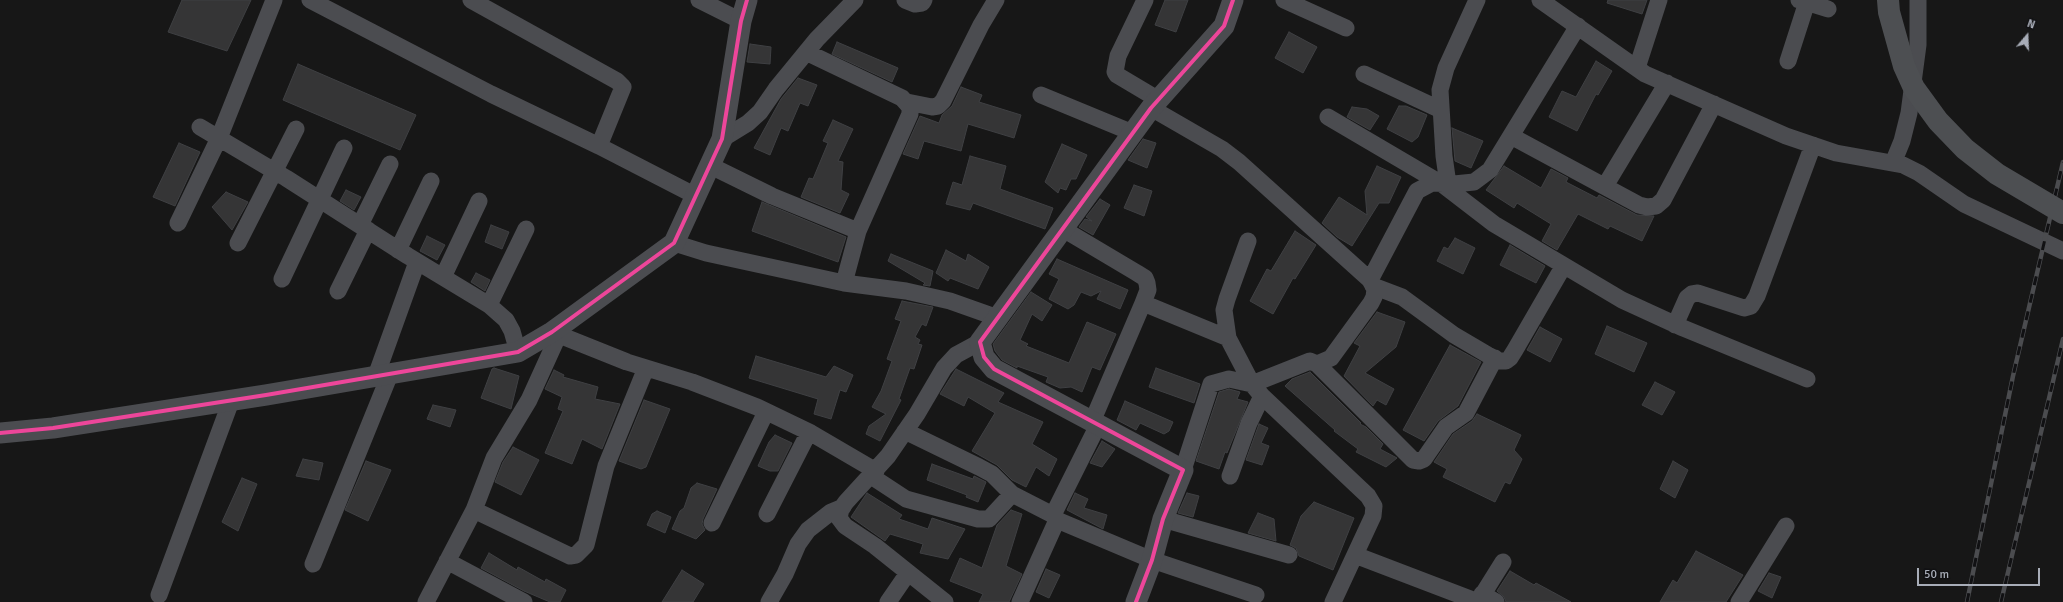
<!DOCTYPE html>
<style>
body{margin:0}
#map{position:relative;width:2063px;height:602px;overflow:hidden;background:#171717;font-family:Signika,sans-serif}
canvas{display:block}
.north{position:absolute;left:2007px;top:16px;width:40px;height:40px;-webkit-text-stroke:3px #111113;paint-order:stroke;rotate:19deg;font-size:11px;font-weight:700;line-height:16px;text-align:center;color:#a8adb8}
.north::after{content:'';display:block;margin:auto;width:14px;height:18px;background:#a8adb8;clip-path:polygon(50% 0,100% 100%,50% 72%,0 100%)}
.scale{position:absolute;left:1917px;top:568px;width:123px;height:18px;box-sizing:border-box;border:2px solid #a8adb8;border-top:0;padding-left:5px;font-size:12px;line-height:14px;white-space:nowrap;color:#a8adb8;-webkit-text-stroke:3px #111113;paint-order:stroke}
</style>
<div id="map">
<canvas width="2063" height="602"></canvas>
<div class="north">N</div>
<div class="scale">50 m</div>
</div>
<script>
const ctx = document.querySelector('canvas').getContext('2d');
ctx.lineJoin = 'round';
function paint(path, color) {
  ctx.fillStyle = color;
  ctx.fill(path, 'evenodd');
}
function poly(rows) {
  const path = new Path2D();
  for (const r of rows) {
    path.moveTo(r[0], r[1]);
    for (let i = 2; i < r.length; i += 2) path.lineTo(r[i], r[i + 1]);
  }
  return path;
}
function trace(path, color, width, dash) {
  ctx.strokeStyle = color;
  ctx.lineWidth = width;
  ctx.lineCap = dash ? 'butt' : 'round';
  ctx.setLineDash(dash || []);
  ctx.stroke(path);
}
const building = poly([
 [182,0,251,0,227,51,168,32,182,0],
 [1165,0,1188,0,1176,32,1155,25,1165,0],
 [1608,0,1647,0,1642,14,1607,3,1608,0],
 [1289,32,1317,47,1303,73,1275,58,1289,32],
 [837,42,898,68,892,82,832,54,837,42],
 [750,44,771,47,770,64,747,62,750,44],
 [1596,61,1612,71,1598,95,1596,94,1577,131,1549,117,1562,91,1576,97,1596,61],
 [298,64,416,115,400,150,283,100,298,64],
 [798,78,817,85,808,106,800,103,788,131,781,128,770,155,754,148,781,99,798,78],
 [961,87,982,95,979,102,1021,115,1014,138,968,124,961,151,924,141,918,159,903,154,920,116,939,123,942,115,952,106,961,87],
 [1399,106,1406,106,1427,115,1418,137,1412,142,1387,129,1399,106],
 [1352,107,1367,109,1379,116,1370,130,1347,117,1352,107],
 [833,120,853,129,838,161,843,162,841,190,849,194,840,213,801,197,809,178,813,179,828,143,823,141,833,120],
 [1452,128,1483,141,1471,168,1455,161,1452,128],
 [1143,139,1156,143,1147,168,1128,160,1143,139],
 [179,143,200,152,175,206,153,197,179,143],
 [1062,144,1087,155,1076,179,1071,179,1066,190,1060,188,1058,193,1045,182,1062,144],
 [970,156,1006,166,1000,189,1053,208,1045,229,973,203,970,210,946,204,953,182,962,185,970,156],
 [1377,166,1401,177,1389,203,1379,203,1352,246,1337,237,1322,223,1339,197,1367,215,1365,191,1377,166],
 [1504,166,1541,188,1551,169,1568,178,1566,182,1597,198,1599,195,1637,215,1654,216,1642,241,1610,226,1608,229,1578,214,1557,250,1542,241,1551,224,1517,203,1514,208,1486,190,1504,166],
 [1134,185,1152,191,1144,216,1124,208,1134,185],
 [346,190,361,197,354,210,340,201,346,190],
 [226,192,248,202,232,230,212,207,226,192],
 [1100,199,1110,205,1093,235,1079,227,1085,219,1092,221,1086,217,1100,199],
 [762,202,846,237,838,262,752,231,762,202],
 [491,225,509,232,502,249,485,242,491,225],
 [1295,231,1316,245,1295,279,1293,278,1273,314,1250,301,1267,269,1271,271,1295,231],
 [427,236,445,245,437,260,420,251,427,236],
 [1455,238,1475,248,1463,274,1437,261,1444,247,1448,249,1455,238],
 [1510,245,1545,266,1536,283,1500,265,1510,245],
 [946,250,966,261,968,254,989,267,978,289,950,278,948,281,936,273,946,250],
 [891,254,933,271,930,286,923,285,925,283,888,261,891,254],
 [1057,259,1128,290,1120,309,1097,299,1101,291,1091,296,1081,292,1074,305,1068,309,1049,299,1059,279,1049,274,1057,259],
 [476,273,490,280,485,291,471,282,476,273],
 [1031,292,1052,305,1042,321,1032,314,1020,340,1028,344,1026,346,1069,363,1087,322,1116,334,1100,370,1092,367,1082,392,1071,387,1060,388,1046,382,1048,377,1017,366,1017,368,1002,360,995,351,993,344,1031,292],
 [902,301,933,307,926,326,922,324,915,337,920,340,918,344,922,345,914,369,910,368,899,399,901,400,880,441,866,434,869,426,886,414,872,407,881,391,892,361,887,359,901,321,895,319,902,301],
 [1377,312,1405,322,1396,347,1365,373,1394,389,1386,405,1377,400,1373,406,1344,376,1360,346,1354,343,1377,312],
 [1607,326,1647,343,1634,372,1595,354,1607,326],
 [1540,327,1562,339,1550,362,1527,350,1540,327],
 [1450,345,1481,362,1458,406,1438,421,1424,441,1403,430,1450,345],
 [756,356,826,377,834,366,853,375,846,392,840,390,831,419,814,414,818,399,749,378,756,356],
 [494,368,519,376,511,409,481,398,492,369,494,368],
 [1156,368,1200,384,1194,403,1149,387,1156,368],
 [956,369,1004,393,998,402,1043,422,1032,444,1057,459,1049,476,1036,467,1026,487,1012,480,997,465,972,451,995,413,968,397,964,406,940,394,956,369],
 [554,370,564,375,563,377,598,387,595,399,620,404,602,449,582,439,572,464,545,453,563,411,558,409,562,397,545,389,554,370],
 [1310,372,1361,423,1360,424,1366,427,1383,444,1380,449,1397,458,1386,467,1356,452,1358,449,1334,431,1335,430,1285,386,1292,379,1310,372],
 [1655,382,1675,392,1662,415,1642,405,1655,382],
 [1229,389,1240,392,1237,399,1248,402,1227,453,1225,452,1219,469,1196,461,1219,392,1229,389],
 [644,400,670,409,646,467,641,469,619,461,644,400],
 [1125,401,1173,422,1169,431,1164,434,1140,423,1136,430,1117,420,1125,401],
 [433,405,456,410,450,427,427,419,433,405],
 [1477,414,1521,435,1514,450,1522,459,1510,484,1505,482,1495,502,1443,477,1447,469,1434,462,1453,434,1472,421,1477,414],
 [1259,424,1268,428,1261,443,1269,446,1262,465,1246,460,1259,424],
 [775,435,792,443,778,471,770,471,758,466,769,442,775,435],
 [1102,441,1115,449,1102,467,1090,463,1102,441],
 [513,447,539,460,521,495,495,482,503,462,513,447],
 [303,459,323,463,319,480,296,476,303,459],
 [366,461,391,470,368,521,345,510,366,461],
 [1673,461,1688,470,1675,498,1660,489,1673,461],
 [932,464,973,479,974,476,986,482,978,502,966,497,967,495,927,480,932,464],
 [242,478,257,484,238,531,222,522,242,478],
 [697,483,717,489,703,519,702,524,705,530,696,539,672,529,680,511,684,508,691,488,697,483],
 [867,493,902,515,899,519,928,529,932,518,965,529,948,559,920,553,923,544,890,534,885,541,851,517,867,493],
 [1075,493,1088,499,1084,508,1107,515,1103,529,1067,510,1075,493],
 [1187,493,1199,496,1193,517,1178,513,1187,493],
 [1314,502,1354,518,1333,570,1299,556,1296,548,1290,545,1301,516,1314,502],
 [1011,510,1022,514,1006,566,1022,574,1009,602,979,602,983,594,950,581,960,558,982,568,997,525,1011,510],
 [657,511,671,517,665,533,647,525,652,514,657,511],
 [1258,513,1274,519,1276,541,1248,533,1258,513],
 [1696,551,1743,575,1726,602,1660,602,1673,580,1677,583,1696,551],
 [489,553,517,570,518,567,545,582,546,579,566,590,560,602,550,602,524,591,481,568,489,553],
 [1046,569,1060,575,1049,598,1036,592,1046,569],
 [682,570,704,584,693,602,662,602,682,570],
 [1510,571,1534,585,1536,583,1571,602,1506,602,1504,597,1497,591,1510,571],
 [1769,573,1781,577,1772,598,1758,591,1769,573]
]);
paint(building, '#353536');
trace(building, '#3f4043', 1);
trace(poly([
 [310,0,491,94,599,146,696,196],
 [471,0,617,81,623,87,599,146],
 [699,0,741,21],
 [905,0,915,4,922,3,924,0],
 [1145,0,1118,56,1115,72,1117,75,1159,100],
 [1284,0,1346,28],
 [1540,0,1645,74,1786,136,1836,153,1903,165,1919,173,1964,204,2063,251],
 [1799,0,1828,9],
 [806,52,902,98,910,107,910,114,858,231,844,283],
 [1788,61,1807,2],
 [1637,68,1659,0],
 [1364,74,1441,110],
 [1041,95,1133,133],
 [907,102,932,107,938,106,943,101,981,25,996,0],
 [1151,108,1222,149,1239,162,1370,280,1375,289,1374,297,1371,303,1331,358,1317,364,1310,361,1252,384,1229,379,1211,384,1183,470],
 [1328,117,1442,184,1494,224,1622,300,1683,328,1807,379],
 [200,127,286,178,408,256,489,305,506,320,512,331,518,352],
 [1511,136,1639,205,1647,207,1656,206,1663,200,1714,104],
 [722,139,748,123,760,112,776,89,817,39,855,0],
 [1893,163,1902,141,1909,113,1918,45,1918,0],
 [711,166,772,196,858,231],
 [1448,184,1444,156,1440,90,1446,68,1477,0],
 [1605,186,1667,83],
 [178,223,219,138,274,0],
 [360,225,390,164],
 [1063,229,1137,273,1145,278,1147,283,1148,290,1143,303,1092,422],
 [1248,241,1227,299,1224,310,1228,338,1252,384,1262,396,1368,496,1374,506,1373,516,1333,602],
 [238,243,296,129],
 [674,243,706,253,844,283,906,291,950,301,998,318],
 [398,250,431,181],
 [443,277,479,201],
 [282,279,344,148],
 [1370,280,1417,191,1432,183,1454,184,1474,182,1490,170,1578,26],
 [1373,286,1402,297,1454,335,1488,355,1500,361,1506,361,1510,358,1515,350,1563,267],
 [338,291,368,230],
 [1143,303,1228,338],
 [489,305,526,229],
 [1675,325,1687,298,1692,294,1698,293,1744,308,1751,306,1757,296,1813,145],
 [552,332,627,362,692,382,757,407,811,433,876,471],
 [1317,364,1413,460,1419,461,1424,459,1446,427,1466,413,1495,358],
 [376,376,417,262],
 [905,431,979,467,992,474,1012,494,1053,515,1057,520,1152,560,1256,595],
 [871,476,906,499,978,519,989,519,1012,494],
 [1230,476,1249,423,1262,396],
 [474,510,570,556,576,555,586,545,606,466,646,368],
 [767,514,809,432],
 [1053,515,1098,425],
 [1163,519,1289,555],
 [712,523,766,412],
 [1355,555,1478,602],
 [447,561,524,602],
 [313,564,390,374],
 [1482,594,1496,602],
 [159,595,231,401],
 [426,602,474,510,494,458,529,400,559,334],
 [769,602,785,574,798,544,808,530,831,512,843,507],
 [888,602,908,573],
 [945,602,875,546,845,526,839,518,841,509,846,502,888,456,917,414,944,368,956,355,980,342],
 [1020,602,1057,520],
 [1478,602,1503,562],
 [1739,602,1786,526]
]), '#4b4c50', 17);
trace(poly([
 [0,433,53,428,266,395,518,352,552,332,674,243,722,139,741,21,747,0],
 [1136,602,1152,560,1163,519,1183,470,994,369,984,357,980,342,1151,108,1224,26,1233,0]
]), '#4b4c50', 21);
const rail = poly([
 [1967,602,2013,376,2063,162],
 [2001,602,2063,339]
]);
trace(rail, '#4b4c4f', 4.5);
trace(rail, '#111113', 3, [9]);
trace(poly([
 [1888,0,1889,12,1904,66,1914,88,1938,121,1965,149,1997,174,2063,213]
]), '#4d4f52', 22);
trace(poly([
 [0,433,53,428,266,395,518,352,552,332,674,243,722,139,741,21,747,0],
 [1136,602,1152,560,1163,519,1183,470,994,369,984,357,980,342,1151,108,1224,26,1233,0]
]), '#ed469a', 4);
</script>
